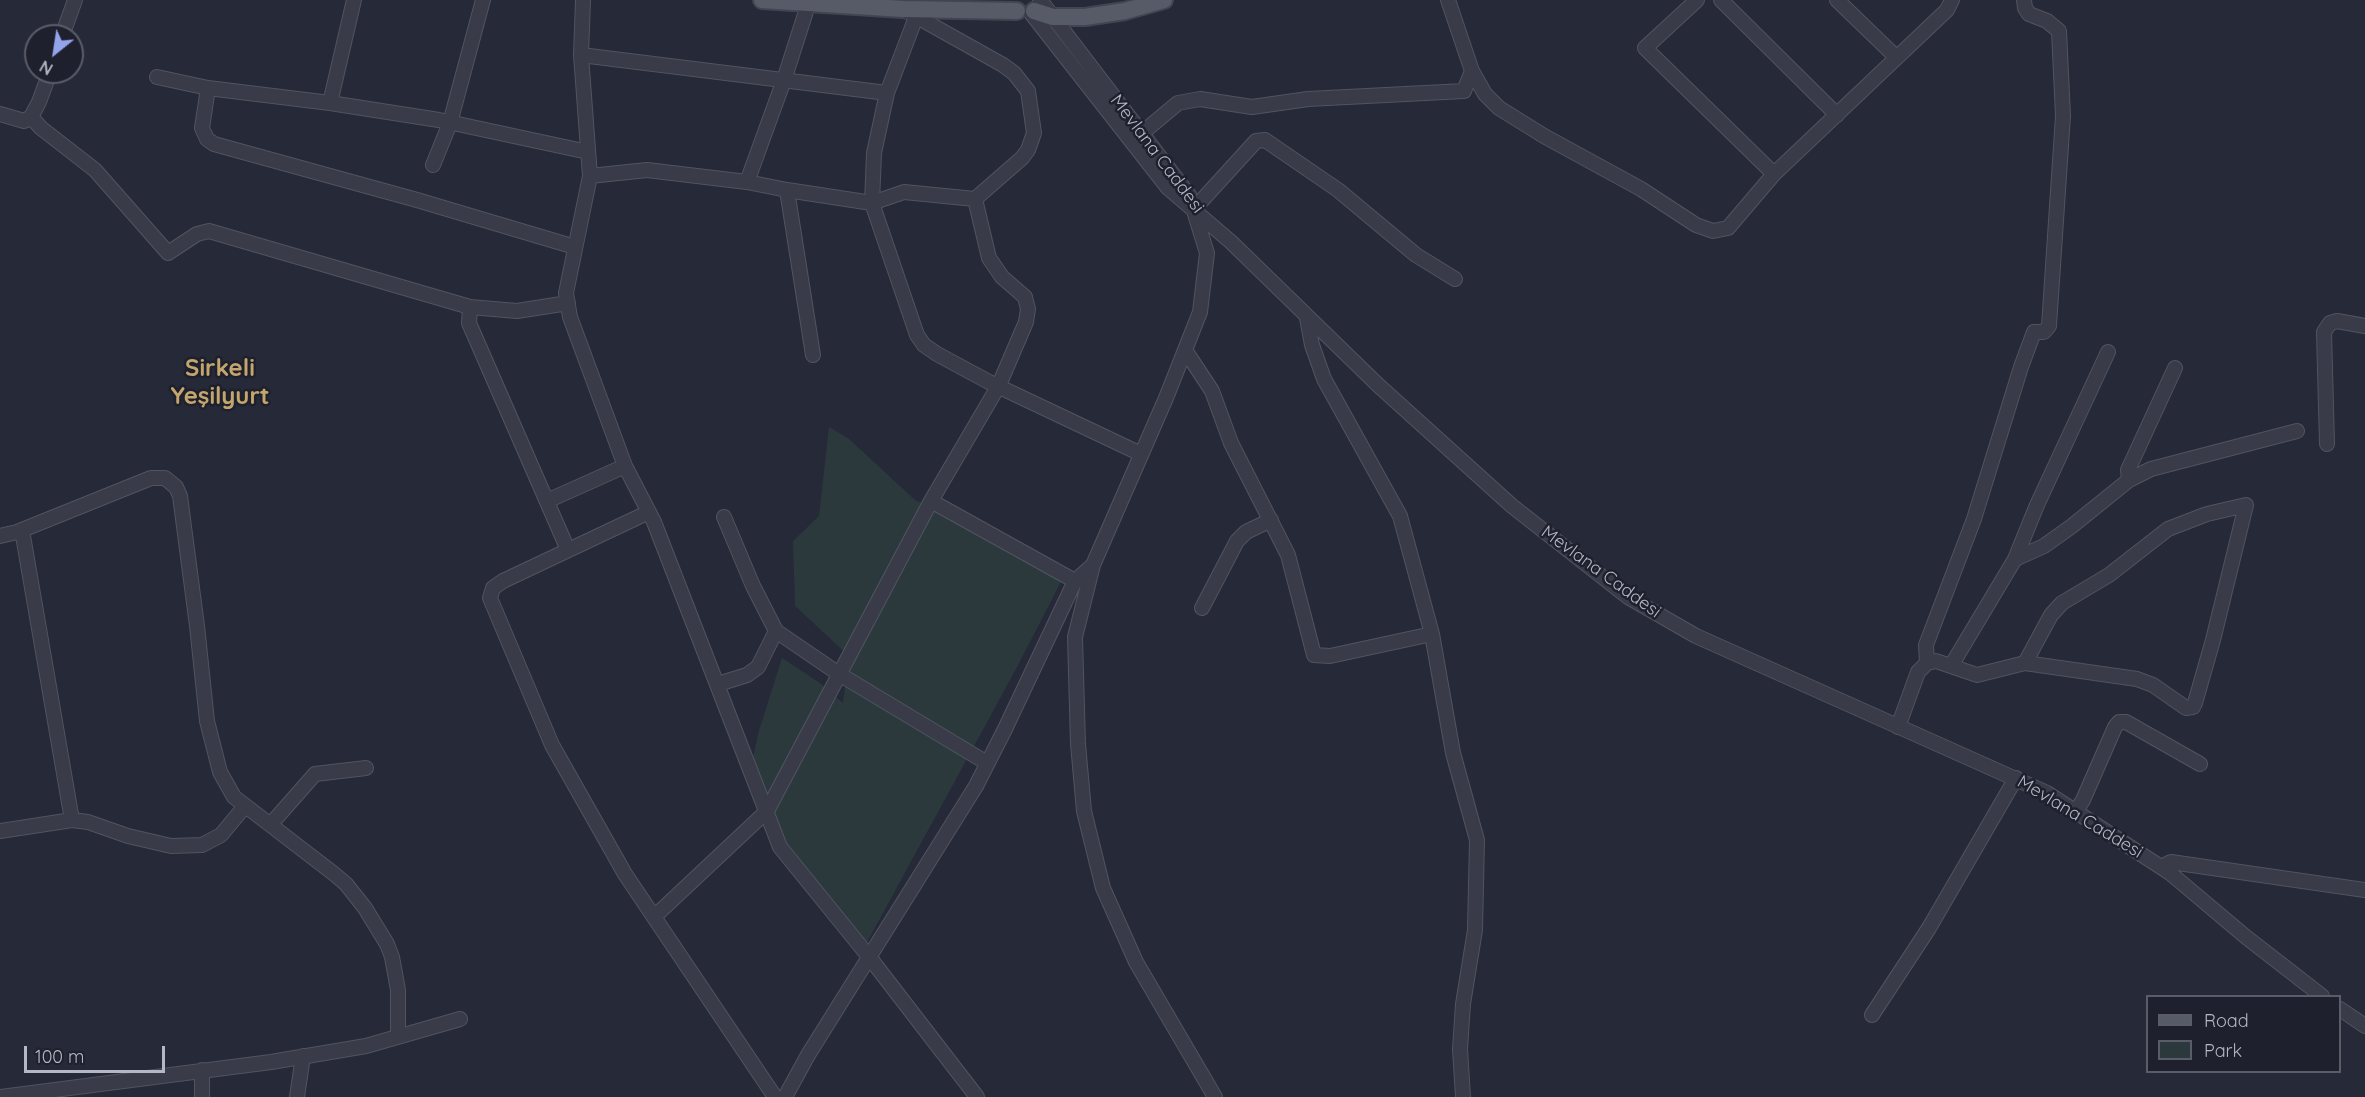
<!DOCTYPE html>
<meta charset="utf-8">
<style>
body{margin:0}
#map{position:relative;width:2365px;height:1097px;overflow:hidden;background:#252938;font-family:Quicksand,sans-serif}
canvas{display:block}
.legend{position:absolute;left:2146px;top:995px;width:195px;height:78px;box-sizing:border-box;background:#1e212d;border:2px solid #5a5d69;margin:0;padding:8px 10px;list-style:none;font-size:18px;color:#b4b7c4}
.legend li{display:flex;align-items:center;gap:12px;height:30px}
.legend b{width:30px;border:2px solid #5a5d69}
.north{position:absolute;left:24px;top:24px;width:60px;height:60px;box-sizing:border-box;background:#1e212d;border:2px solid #5a5d69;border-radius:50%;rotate:210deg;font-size:16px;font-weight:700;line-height:24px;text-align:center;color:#b4b7c4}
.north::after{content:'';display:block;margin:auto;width:21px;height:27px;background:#93a4ea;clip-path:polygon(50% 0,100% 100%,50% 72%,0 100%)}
.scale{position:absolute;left:24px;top:1046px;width:141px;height:27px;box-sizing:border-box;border:3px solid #b4b7c4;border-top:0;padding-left:8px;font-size:18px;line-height:21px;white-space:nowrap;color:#b4b7c4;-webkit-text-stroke:4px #1e212d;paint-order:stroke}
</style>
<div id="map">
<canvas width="2365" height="1097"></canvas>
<ul class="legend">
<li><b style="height:8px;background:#575b68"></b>Road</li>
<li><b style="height:16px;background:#2b393d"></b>Park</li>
</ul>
<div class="north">N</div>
<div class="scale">100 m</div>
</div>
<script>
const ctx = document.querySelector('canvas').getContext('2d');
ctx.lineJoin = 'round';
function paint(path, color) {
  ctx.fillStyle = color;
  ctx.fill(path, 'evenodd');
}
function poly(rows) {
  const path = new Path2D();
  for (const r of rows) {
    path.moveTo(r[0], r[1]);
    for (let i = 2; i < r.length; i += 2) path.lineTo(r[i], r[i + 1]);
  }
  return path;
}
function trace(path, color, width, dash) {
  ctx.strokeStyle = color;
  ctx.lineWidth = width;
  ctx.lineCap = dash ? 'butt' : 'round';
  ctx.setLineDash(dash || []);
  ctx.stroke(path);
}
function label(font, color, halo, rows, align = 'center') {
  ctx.font = font + ' Quicksand,sans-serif';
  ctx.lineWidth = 5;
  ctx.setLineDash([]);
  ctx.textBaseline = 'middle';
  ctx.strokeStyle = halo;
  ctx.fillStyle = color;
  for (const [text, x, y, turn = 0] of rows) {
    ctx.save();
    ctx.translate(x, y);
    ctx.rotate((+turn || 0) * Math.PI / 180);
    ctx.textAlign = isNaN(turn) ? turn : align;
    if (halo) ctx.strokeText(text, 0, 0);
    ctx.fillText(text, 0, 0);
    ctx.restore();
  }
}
paint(poly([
 [829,427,848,438,915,500,985,530,1064,576,1016,669,865,946,789,849,753,758,758,734,782,658,820,683,843,703,849,656,795,606,793,541,819,516]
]), '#2b393d');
const minor = poly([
 [583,0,581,55,590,176,566,293,570,317,625,466,654,522,780,847,870,958,977,1097],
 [1040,0,1189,195,1207,253,1200,312,1166,398,1093,565,1075,637,1078,744,1084,811,1103,888,1136,962,1215,1097],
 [1448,0,1472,71,1485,94,1499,108,1544,136,1641,189,1696,225,1713,231,1728,228,1774,174,1947,10,1952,0],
 [1697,0,1645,48,1774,174],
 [1721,0,1837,115],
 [1837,0,1896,57],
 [1031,13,1168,188,1231,242,1378,385,1512,506,1628,597,1696,636,2047,793,2170,873,2246,937,2322,996],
 [916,17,887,93,874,153,872,203,917,335,924,345,937,354,989,382,1141,454],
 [62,36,75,0],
 [581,55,887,93],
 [157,77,208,88,330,103,439,120,588,152],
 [208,88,202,128,207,139,214,144,417,200,575,247],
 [330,103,354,0],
 [0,114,24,121,31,117,39,102,50,72],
 [31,117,41,128,95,170,168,253,197,234,209,231,470,307,517,311,568,303],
 [1136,138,1178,103,1200,99,1252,107,1308,99,1464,91,1472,71],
 [433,165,450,123,483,0],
 [590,176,647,170,747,182,787,190,872,203,904,192,975,199,1022,158,1028,150,1034,133,1028,91,1014,73,1003,65,903,9],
 [747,182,784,80,809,2],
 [787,190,813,355],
 [1194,209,1256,141,1265,140,1338,190,1416,255,1455,279],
 [470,307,469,323,568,550],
 [1307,318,1312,345,1324,379,1400,516,1432,634,1453,753,1477,840,1475,930,1463,1004,1460,1049,1463,1097],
 [1185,350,1212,391,1231,443,1288,555,1314,655,1330,656,1432,634],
 [2327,444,2324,332,2330,323,2337,321,2365,326],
 [2129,480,2128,470,2175,368],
 [547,501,625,466],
 [931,501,1075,581],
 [649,512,503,581,493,588,490,598,552,745,625,874,775,1097],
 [724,517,753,586,776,631,839,674,987,763],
 [22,530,72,820],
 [0,536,17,532,151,478,165,478,176,487,180,496,197,626,207,721,220,772,234,797,333,873,346,884,365,908,387,944,392,957,398,990,398,1036],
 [2015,559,2044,546,2072,526,2129,480,2151,469,2297,431],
 [1202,608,1237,541,1246,532,1271,520],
 [1927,663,1926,645,1974,519,2021,367,2034,332,2044,332,2049,326,2063,116,2059,31,2047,21,2029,14,2025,8,2024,0],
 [1951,666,2015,559,2037,505,2108,352],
 [718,684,747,675,758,667,776,631],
 [1898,727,1918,672,1927,663,1936,661,1977,675,2025,663,2137,679,2153,685,2186,708,2193,707,2195,703,2213,640,2246,505,2207,514,2168,529,2109,575,2062,603,2051,615,2025,663],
 [2076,811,2083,800,2115,727,2119,722,2126,722,2200,764],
 [271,824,315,774,366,768],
 [0,831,72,820,88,822,128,836,171,846,202,845,221,835,245,806],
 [2161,867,2171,862,2365,890],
 [654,917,767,811,931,501,999,385,1026,322,1028,309,1025,297,1002,277,989,258,975,199],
 [2340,1009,2365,1026],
 [1872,1015,1929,928,2016,778],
 [202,1070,202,1097],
 [0,1097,271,1062,366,1046,460,1019],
 [297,1097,303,1056],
 [785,1097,808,1055,976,786,1005,729,1075,581,1093,565]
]);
const major = poly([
 [762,0,903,9,1017,11],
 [1034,11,1053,17,1085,17,1125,11,1164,0]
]);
trace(minor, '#515460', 16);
trace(major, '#424551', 20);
trace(minor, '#393c48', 14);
trace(major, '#575b68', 16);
label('18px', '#b4b7c4', '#1e212d', [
 ["Mevlana Caddesi",1157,154,53],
 ["Mevlana Caddesi",1601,572,36],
 ["Mevlana Caddesi",2080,817,31]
]);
label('bold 24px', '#c5a56e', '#1e212d', [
 ["Sirkeli",220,369],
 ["Yeşilyurt",220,397]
]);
</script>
